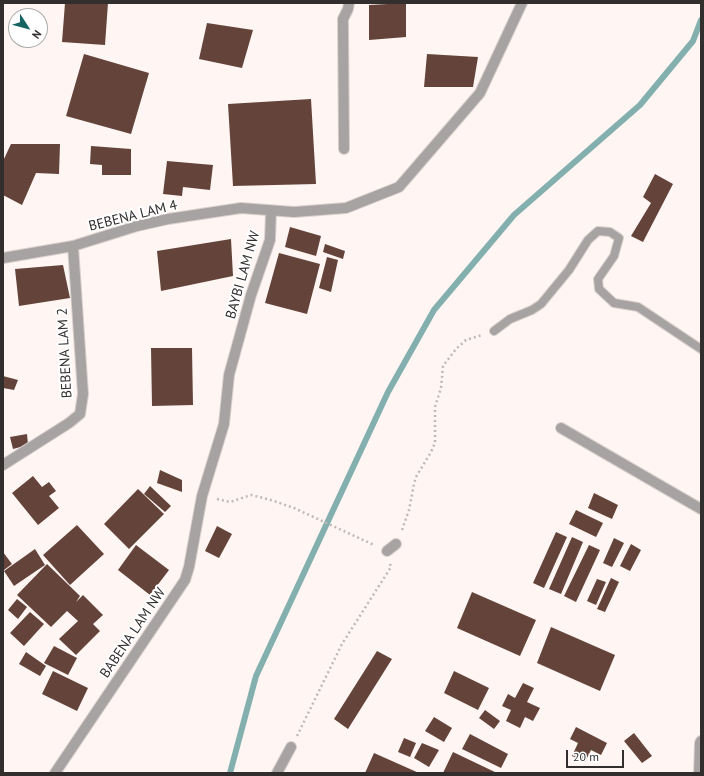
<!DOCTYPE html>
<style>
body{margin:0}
#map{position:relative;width:704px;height:776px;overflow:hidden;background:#fff5f3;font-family:"PT Sans",sans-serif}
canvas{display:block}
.frame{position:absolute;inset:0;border:4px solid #312e2d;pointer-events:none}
.north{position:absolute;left:8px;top:8px;width:40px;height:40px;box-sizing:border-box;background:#fff;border:1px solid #adabab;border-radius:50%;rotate:126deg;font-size:11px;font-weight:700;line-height:16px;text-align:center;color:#312e2d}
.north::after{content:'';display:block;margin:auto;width:14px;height:18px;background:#166564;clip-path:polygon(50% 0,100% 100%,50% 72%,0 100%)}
.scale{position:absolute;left:566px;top:750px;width:58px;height:18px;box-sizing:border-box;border:2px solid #312e2d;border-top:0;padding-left:5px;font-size:12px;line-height:14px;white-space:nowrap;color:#312e2d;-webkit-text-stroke:3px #fff;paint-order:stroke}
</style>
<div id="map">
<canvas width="704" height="776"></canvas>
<div class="frame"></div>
<div class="north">N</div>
<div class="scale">20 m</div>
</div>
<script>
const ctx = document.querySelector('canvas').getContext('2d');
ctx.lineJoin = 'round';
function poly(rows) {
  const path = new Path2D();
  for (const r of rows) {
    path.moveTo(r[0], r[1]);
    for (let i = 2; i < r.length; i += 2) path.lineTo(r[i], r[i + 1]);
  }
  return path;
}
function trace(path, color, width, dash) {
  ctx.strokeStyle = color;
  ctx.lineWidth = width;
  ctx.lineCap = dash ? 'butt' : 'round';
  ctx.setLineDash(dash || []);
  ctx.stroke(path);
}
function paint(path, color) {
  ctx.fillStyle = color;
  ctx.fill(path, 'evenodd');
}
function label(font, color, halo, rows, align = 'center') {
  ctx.font = font + ' "PT Sans",sans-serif';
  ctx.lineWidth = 4;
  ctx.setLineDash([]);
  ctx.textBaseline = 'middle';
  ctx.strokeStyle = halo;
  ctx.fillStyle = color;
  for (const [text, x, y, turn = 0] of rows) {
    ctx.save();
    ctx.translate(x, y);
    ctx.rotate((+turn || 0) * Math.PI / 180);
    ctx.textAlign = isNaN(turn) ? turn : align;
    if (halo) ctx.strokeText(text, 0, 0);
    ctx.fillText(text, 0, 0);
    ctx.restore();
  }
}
trace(poly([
 [230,773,256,676,388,392,434,310,514,215,640,105,693,41,701,20]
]), '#83b0ae', 6);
paint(poly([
 [65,3,108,3,105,45,62,42],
 [406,3,406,37,369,40,369,5],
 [207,23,253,30,242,68,199,59],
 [84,54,149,73,131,134,66,116],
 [427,54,478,57,473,87,424,87],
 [311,99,316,184,233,186,228,104],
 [11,144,60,144,59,174,36,173,22,205,3,195,3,161],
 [91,146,131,149,131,175,102,175,102,165,90,164],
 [167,161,213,165,210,190,183,187,182,196,163,194],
 [655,174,673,184,643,242,631,236,651,203,643,197],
 [290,227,321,236,316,256,285,247],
 [231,239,233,276,161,291,157,251],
 [325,244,345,251,343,259,323,252],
 [279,253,320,264,307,314,265,303],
 [327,257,338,260,331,292,319,288],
 [63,265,70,298,19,306,15,269],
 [151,348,192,348,193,405,152,406],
 [3,376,18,380,14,390,3,388],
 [27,434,28,445,13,449,10,437],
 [160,470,182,480,182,492,157,483],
 [33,476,42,487,49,482,56,491,49,496,59,508,38,525,12,493],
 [150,486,171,506,165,512,144,494],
 [138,489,164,514,129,549,104,524],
 [594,493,618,505,612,519,588,508],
 [576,510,603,523,596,537,569,524],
 [77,525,104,554,70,585,43,555],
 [217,526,232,534,219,558,205,551],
 [556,532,567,537,544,588,533,583],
 [572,537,583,542,561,594,549,589],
 [614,538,624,543,612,567,603,563],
 [631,544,641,550,630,571,620,566],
 [136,545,169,570,150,595,118,570],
 [589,545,600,550,576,602,564,596],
 [35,549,45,565,14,586,4,571],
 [3,552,12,564,4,570,3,569],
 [47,564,80,596,76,602,83,595,103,615,93,624,100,631,76,655,59,639,78,621,67,611,51,627,17,595],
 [611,578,619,582,605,612,597,609],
 [597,579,606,582,596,605,587,601],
 [472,592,536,620,520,656,457,628],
 [17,599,27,607,18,619,8,610],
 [30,612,44,624,24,646,10,633],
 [551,627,615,655,600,691,537,663],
 [54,646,77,658,68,675,44,663],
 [377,651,392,659,348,729,334,719],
 [26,652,46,666,40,676,19,664],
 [53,671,88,688,77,711,42,694],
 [454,671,489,688,478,710,444,693],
 [523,683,534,688,527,702,540,708,533,721,525,717,520,728,506,721,511,710,502,706,508,694,515,698],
 [485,710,500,721,494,729,479,718],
 [434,717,452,728,444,742,425,731],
 [576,727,607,743,601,755,591,750,585,762,572,756,578,743,570,739],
 [634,733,652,756,642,763,624,741],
 [470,734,508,754,501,768,462,749],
 [404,738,416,743,410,757,398,752],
 [422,743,439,750,429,767,414,758],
 [453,752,497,773,443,773],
 [374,753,419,773,365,773]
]), '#64443a');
const service = poly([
 [494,331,510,319,532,310,541,304,569,270,588,240,598,231,610,232,619,238,614,256,598,279,599,289,614,303,638,307,701,349]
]);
const minor = poly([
 [344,149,343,19,348,9,349,3],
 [3,258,73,246,137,226,168,219,241,208,294,212,346,208,399,187,480,93,522,3],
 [561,428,701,509],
 [3,465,69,423,80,414,83,394,73,246],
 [387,551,396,544],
 [55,773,185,580,189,567,202,496,224,424,229,375,251,295,270,240,271,211],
 [277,773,291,747],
 [699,773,700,743,701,741]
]);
trace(service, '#dad1cf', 10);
trace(minor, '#dad1cf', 12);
trace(poly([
 [217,499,230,502,251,495,271,500,294,508,374,545],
 [402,530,409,510,414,484,416,477,431,452,435,443,435,407,441,388,443,366,456,349,466,340,482,335],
 [297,736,342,644,391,567,390,564]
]), '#c0b8b6', 2.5, [2, 3]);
trace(service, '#a7a3a2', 8);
trace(minor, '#a7a3a2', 10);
label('14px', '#312e2d', '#fff', [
 ["BEBENA LAM 4",133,216,-14],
 ["BAYBI LAM NW",243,275,-74],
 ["BEBENA LAM 2",65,353,-93],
 ["BABENA LAM NW",133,633,-56]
]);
</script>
